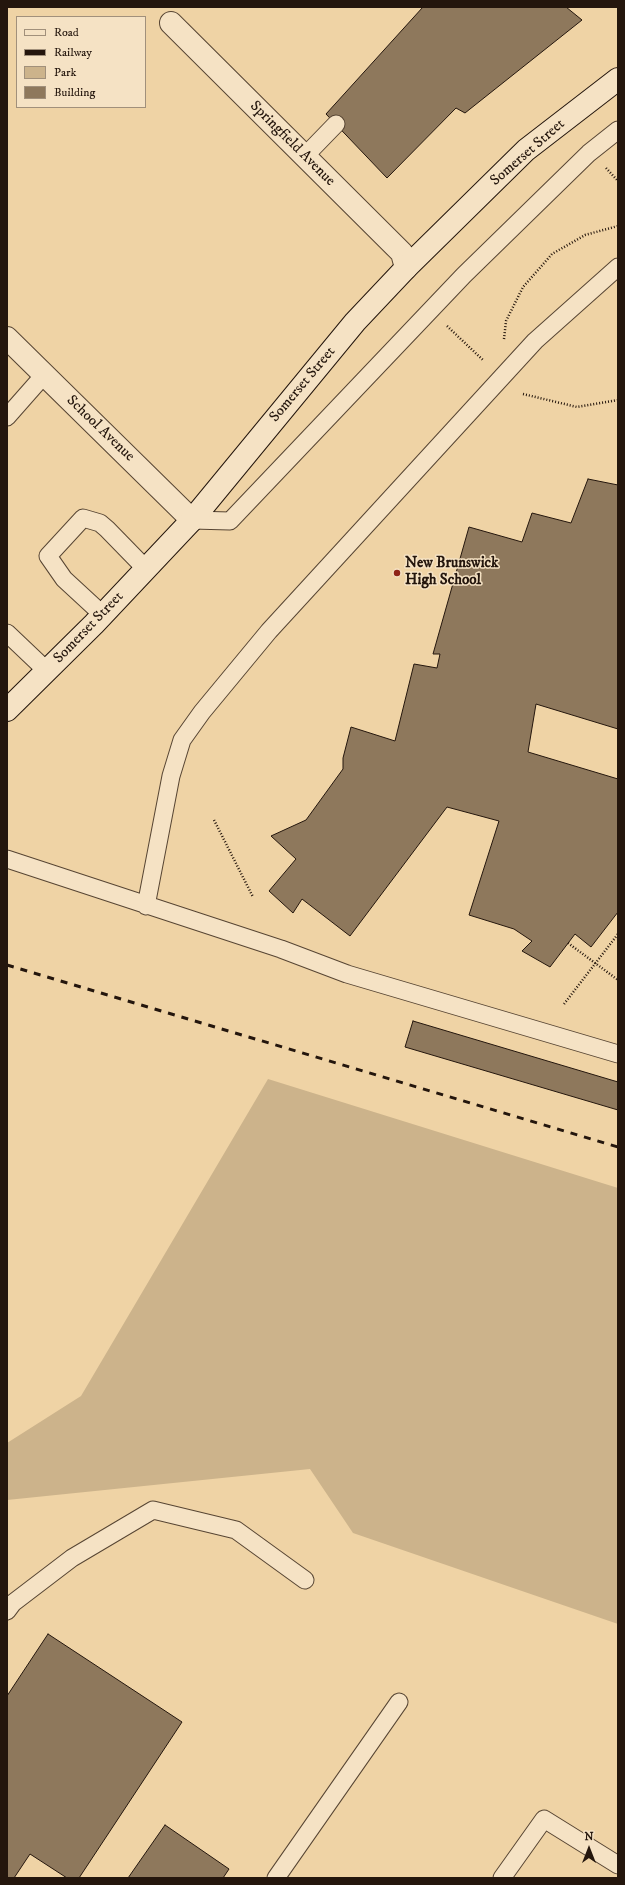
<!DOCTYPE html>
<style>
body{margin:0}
#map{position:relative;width:625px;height:1885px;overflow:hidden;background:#efd3a5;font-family:"IM FELL DW Pica",serif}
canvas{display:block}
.frame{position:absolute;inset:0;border:8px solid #24160d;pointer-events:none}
.legend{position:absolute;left:16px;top:16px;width:130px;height:92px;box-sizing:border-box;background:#f5e2c4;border:1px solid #a1907b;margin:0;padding:5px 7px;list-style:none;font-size:12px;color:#24160d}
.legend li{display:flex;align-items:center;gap:8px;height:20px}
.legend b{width:20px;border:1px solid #a1907b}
.north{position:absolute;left:569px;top:1829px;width:40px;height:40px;-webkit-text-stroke:3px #f5e2c4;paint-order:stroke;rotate:0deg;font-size:11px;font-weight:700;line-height:16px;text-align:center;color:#24160d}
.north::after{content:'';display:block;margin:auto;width:14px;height:18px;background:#24160d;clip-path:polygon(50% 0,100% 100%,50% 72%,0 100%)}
</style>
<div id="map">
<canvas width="625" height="1885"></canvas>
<div class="frame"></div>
<ul class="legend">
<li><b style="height:5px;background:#f5e2c4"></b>Road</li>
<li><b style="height:5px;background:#24160d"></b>Railway</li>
<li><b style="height:11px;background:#ccb38b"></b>Park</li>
<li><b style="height:11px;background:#8e785c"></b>Building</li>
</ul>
<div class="north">N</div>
</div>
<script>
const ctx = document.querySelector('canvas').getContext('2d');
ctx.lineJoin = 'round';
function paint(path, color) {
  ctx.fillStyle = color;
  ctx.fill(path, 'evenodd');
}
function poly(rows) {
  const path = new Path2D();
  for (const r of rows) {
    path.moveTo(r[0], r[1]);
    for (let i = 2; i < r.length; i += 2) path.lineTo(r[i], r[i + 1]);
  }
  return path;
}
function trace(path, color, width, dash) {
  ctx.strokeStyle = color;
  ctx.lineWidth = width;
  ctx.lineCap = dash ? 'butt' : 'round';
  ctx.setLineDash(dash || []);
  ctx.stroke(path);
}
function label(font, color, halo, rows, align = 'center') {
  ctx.font = font + ' "IM FELL DW Pica",serif';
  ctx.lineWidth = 3;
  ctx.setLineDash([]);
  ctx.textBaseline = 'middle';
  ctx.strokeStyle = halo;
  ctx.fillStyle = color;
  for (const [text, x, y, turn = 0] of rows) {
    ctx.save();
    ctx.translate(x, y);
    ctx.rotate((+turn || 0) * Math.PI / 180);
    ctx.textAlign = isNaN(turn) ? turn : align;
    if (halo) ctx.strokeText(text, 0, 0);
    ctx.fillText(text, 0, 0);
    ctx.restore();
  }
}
paint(poly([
 [268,1079,618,1188,618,1624,353,1533,310,1469,7,1500,7,1443,81,1396]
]), '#ccb38b');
const building = poly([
 [423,7,566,7,582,20,465,113,456,108,387,178,326,114,423,7],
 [588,479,618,485,618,729,536,704,528,752,618,779,618,912,591,947,575,934,550,967,522,951,532,941,514,929,469,915,499,821,447,807,350,936,302,899,293,913,269,891,296,859,271,836,306,820,343,769,343,758,351,727,395,741,414,664,437,668,440,654,433,654,469,527,522,542,532,513,571,523,588,479],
 [413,1021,618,1082,618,1110,405,1047,413,1021],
 [48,1634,182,1722,79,1878,67,1878,30,1854,14,1878,7,1878,7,1696,48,1634],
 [165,1825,229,1869,223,1878,128,1878,165,1825]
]);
paint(building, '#8e785c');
trace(building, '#24160d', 1);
const lane = poly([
 [304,157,336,124],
 [7,417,44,375],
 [192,520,230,521,464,275,589,153,618,130],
 [103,615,64,579,48,556,83,518,100,523,107,529,146,569],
 [7,633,47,671],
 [7,859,281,949,347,974,618,1054],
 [146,906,171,776,182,740,202,712,269,631,535,341,618,267],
 [7,1611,13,1603,72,1558,153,1510,236,1530,305,1580],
 [276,1878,399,1702],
 [502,1878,544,1819,618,1865]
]);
const street = poly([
 [171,23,402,253,406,268],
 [7,338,192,520]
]);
const secondary = poly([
 [7,710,94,624,192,520,355,322,406,268,526,150,618,79]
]);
trace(lane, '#574533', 19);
trace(street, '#574533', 24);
trace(secondary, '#24160d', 24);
trace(poly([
 [606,168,618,181],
 [447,326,484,361],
 [504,339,506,321,523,287,552,254,585,235,618,226],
 [523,394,577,407,618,400],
 [214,820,253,897],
 [568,943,618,980],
 [564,1004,618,934]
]), '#24160d', 2.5, [1, 2]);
trace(lane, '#f5e2c4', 17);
trace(street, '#f5e2c4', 22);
trace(secondary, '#f5e2c4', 22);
trace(poly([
 [7,965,618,1147]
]), '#24160d', 3, [7, 7]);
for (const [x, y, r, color] of [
 [397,573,4,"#8f2418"]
]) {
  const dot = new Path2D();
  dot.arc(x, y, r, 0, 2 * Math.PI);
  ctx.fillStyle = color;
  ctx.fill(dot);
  trace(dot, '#f5e2c4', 1.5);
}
label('15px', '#24160d', '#f5e2c4', [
 ["Springfield Avenue",292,144,45],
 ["Somerset Street",528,153,-41],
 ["Somerset Street",303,385,-50],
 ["School Avenue",100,429,44],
 ["Somerset Street",89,628,-46]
]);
label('bold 15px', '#24160d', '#f5e2c4', [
 ["New Brunswick",405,564],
 ["High School",405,581]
], 'left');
</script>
